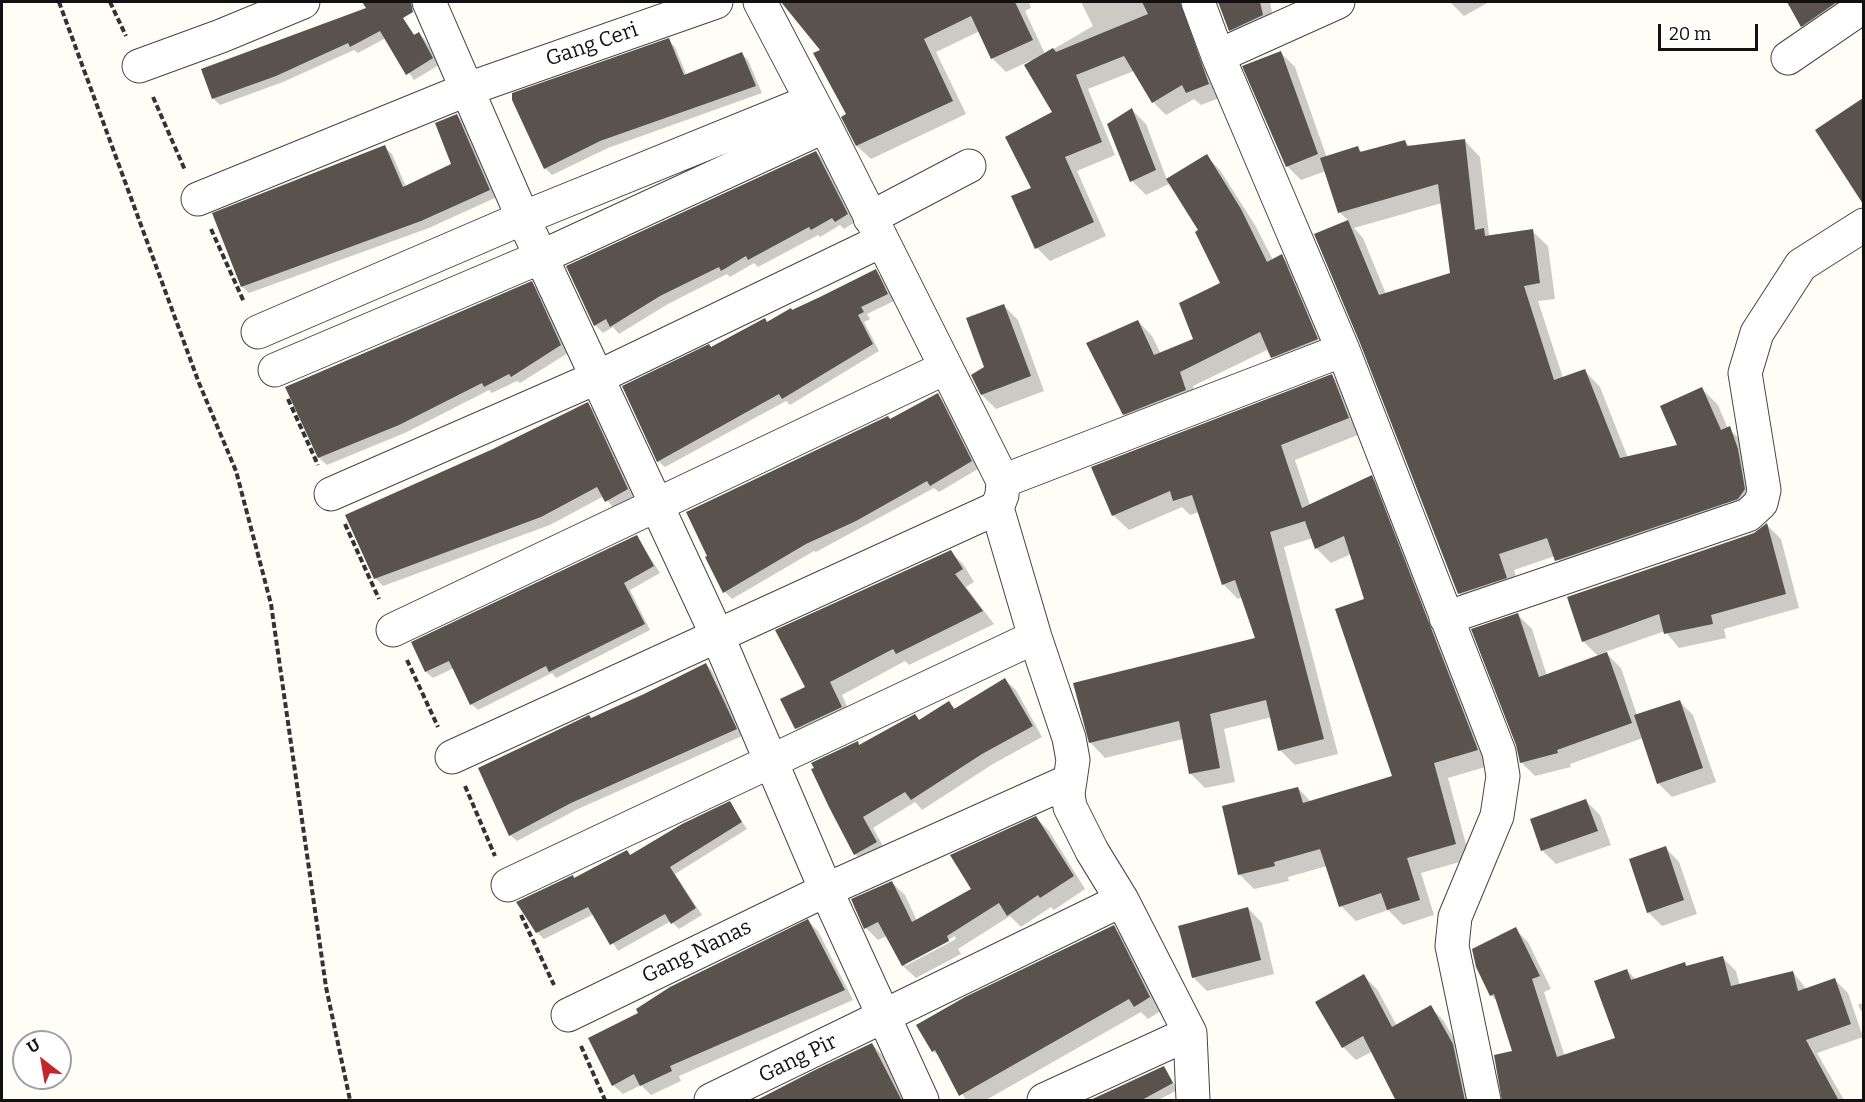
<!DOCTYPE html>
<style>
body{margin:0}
#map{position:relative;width:1865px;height:1102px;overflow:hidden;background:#fffdf5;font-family:Bitter,serif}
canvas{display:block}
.frame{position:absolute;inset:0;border:3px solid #111;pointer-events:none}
.north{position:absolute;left:12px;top:1030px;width:60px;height:60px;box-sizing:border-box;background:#fff;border:2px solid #a0a0a0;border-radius:50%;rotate:329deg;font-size:16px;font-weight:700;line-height:24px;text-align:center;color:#111}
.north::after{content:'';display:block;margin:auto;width:21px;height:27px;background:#c4262e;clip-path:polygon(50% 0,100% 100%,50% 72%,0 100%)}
.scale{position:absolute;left:1658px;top:24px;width:100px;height:27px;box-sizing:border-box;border:3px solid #111;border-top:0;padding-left:8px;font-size:18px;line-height:21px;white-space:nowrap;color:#111;-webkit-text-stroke:4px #fff;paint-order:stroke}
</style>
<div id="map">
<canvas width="1865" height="1102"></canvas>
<div class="frame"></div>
<div class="north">U</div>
<div class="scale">20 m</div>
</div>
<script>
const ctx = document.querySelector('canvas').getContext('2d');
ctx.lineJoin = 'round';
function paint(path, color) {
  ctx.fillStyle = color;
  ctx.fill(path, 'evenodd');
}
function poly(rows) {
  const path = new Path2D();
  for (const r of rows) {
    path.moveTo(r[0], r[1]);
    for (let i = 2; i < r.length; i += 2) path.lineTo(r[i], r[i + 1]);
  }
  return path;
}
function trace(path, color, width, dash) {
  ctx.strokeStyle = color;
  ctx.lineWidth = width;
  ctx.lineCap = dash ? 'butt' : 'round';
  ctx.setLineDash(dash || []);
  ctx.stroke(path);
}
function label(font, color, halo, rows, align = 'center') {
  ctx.font = font + ' Bitter,serif';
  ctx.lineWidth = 6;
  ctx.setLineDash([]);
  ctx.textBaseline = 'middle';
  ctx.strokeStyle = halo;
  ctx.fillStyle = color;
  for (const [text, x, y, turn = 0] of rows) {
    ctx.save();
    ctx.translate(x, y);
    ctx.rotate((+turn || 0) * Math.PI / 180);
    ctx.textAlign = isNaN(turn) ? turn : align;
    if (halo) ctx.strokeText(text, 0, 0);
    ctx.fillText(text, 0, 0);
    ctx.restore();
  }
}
paint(poly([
 [385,2,391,2,415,36,419,34,426,41,439,65,414,80,386,38,358,53,354,50,283,82,220,105,213,98,203,70],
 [783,2,1029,2,1031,8,1025,11,1045,54,1093,26,1081,2,1199,2,1222,97,1201,105,1194,99,1166,115,1153,102,1134,71,1088,89,1115,155,1077,171,1106,236,1050,261,1037,248,1033,189,1054,113,1032,60,1006,72,992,58,980,31,936,52,966,114,871,159,857,146,843,118,848,115,822,50],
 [1218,2,1270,2,1275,29,1243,43,1230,30],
 [1450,2,1489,2,1464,16],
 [1789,2,1849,2,1819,43,1802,26],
 [668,40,675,47,687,76,742,54,748,60,762,93,608,148,552,175,545,168],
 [1281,53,1295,67,1327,158,1358,148,1363,153,1405,141,1410,147,1465,141,1480,157,1489,235,1532,231,1548,246,1555,299,1538,301,1563,378,1585,371,1600,387,1628,458,1679,446,1702,389,1718,405,1728,429,1746,444,1760,506,1572,576,1555,556,1514,570,1521,593,1475,609,1459,593,1362,343,1316,235,1349,221,1339,212,1326,171,1301,180,1287,166],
 [1442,203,1452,274,1386,294,1363,238,1354,228],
 [1864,103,1864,201,1817,131],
 [1132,110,1146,124,1167,180,1206,156,1220,170,1255,225,1273,260,1281,256,1295,270,1331,354,1287,371,1273,357,1269,349,1193,386,1199,405,1138,428,1124,414,1138,321,1152,336,1161,354,1195,340,1222,284,1200,231,1171,183,1146,195,1132,181],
 [457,115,464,123,497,197,429,228,249,293,242,286,384,147,392,154,406,187,453,165],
 [816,152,824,160,855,222,844,229,840,225,820,237,818,235,758,267,754,263,730,277,727,274,668,304,619,334,613,327,603,333,595,325,568,267],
 [876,271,882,278,894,301,867,314,870,319,864,322,879,351,790,405,786,401,665,467,658,461,711,348],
 [531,283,539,290,568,353,520,383,517,381,492,393,489,390,407,432,327,465,319,458,287,388],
 [1004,306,1018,320,1044,391,996,409,982,395,973,375,986,368],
 [1332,376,1347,391,1363,433,1295,460,1310,505,1371,477,1386,492,1492,765,1448,778,1470,859,1421,873,1434,915,1403,925,1388,910,1356,921,1341,906,1327,866,1288,877,1289,881,1254,889,1239,874,1298,788,1311,802,1394,777,1366,600,1351,554,1331,563,1316,548,1313,538,1284,547,1338,754,1295,765,1280,750,1272,717,1224,729,1235,782,1205,788,1190,773,1183,739,1105,758,1090,742,1257,639,1243,597,1238,599,1223,584,1199,512,1190,515,1182,507,1129,530,1113,515],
 [938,395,945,403,978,469,939,492,934,488,816,552,814,551,732,599,725,592,891,421],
 [588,404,596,412,636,498,615,510,604,496,550,525,383,586,375,578,494,450],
 [1767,525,1781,539,1799,608,1724,629,1726,638,1679,648,1665,631,1605,652,1621,668,1637,715,1679,701,1693,715,1716,782,1672,797,1658,783,1643,738,1570,764,1571,767,1535,776,1521,762,1518,615,1532,629,1547,676,1599,657,1583,641],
 [637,537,660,573,630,590,650,630,556,678,552,673,478,710,471,704,454,668,433,678,426,672,413,643],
 [950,552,963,564,974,582,966,587,994,624,909,665,905,661,842,695,853,720,808,741,796,728,807,688],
 [706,664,712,671,742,736,578,809,517,841,510,835,592,720],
 [1005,680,1016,690,1042,737,993,764,922,810,915,802,873,828,887,853,865,864,855,854,857,743,860,746,915,716,920,721,949,703,956,709],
 [1586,801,1600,815,1611,845,1556,864,1542,850],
 [729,803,747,829,675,874,702,915,679,929,671,921,618,951,594,914,544,939,537,932,575,880,631,856],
 [1036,818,1049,831,1085,889,1054,910,1051,907,1021,927,1010,916,958,949,961,954,916,978,903,966,887,936,878,940,866,928,892,883,905,895,917,921,973,890],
 [955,936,956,939,905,966,905,963],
 [1665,847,1679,862,1697,914,1662,926,1648,912],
 [1248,908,1262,923,1274,974,1207,991,1193,977],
 [808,921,818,931,853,1000,679,1076,681,1081,651,1095,641,1085,623,1094,613,1085],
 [1113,927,1126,940,1162,1010,1148,1019,1141,1012,986,1100,966,1100,942,1059,933,1051],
 [1515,929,1528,942,1551,989,1544,992,1565,1057,1617,1039,1627,970,1636,980,1685,964,1688,967,1723,958,1736,971,1740,986,1793,972,1807,990,1835,980,1848,993,1863,1037,1817,1053,1844,1100,1506,1100,1514,1052,1499,1003,1491,995],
 [1364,976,1377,989,1397,1026,1430,1007,1443,1020,1466,1059,1475,1100,1398,1100,1373,1051,1356,1060,1343,1047],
 [1864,1002,1864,1016,1858,1005],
 [872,1044,885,1058,907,1100,757,1100],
 [1164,1067,1178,1090,1158,1100,1091,1100]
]), '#0003');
paint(poly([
 [362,2,411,2,413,12,403,18,414,35,419,32,433,58,406,75,380,31,350,47,348,43,276,76,212,99,201,69,366,8],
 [781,2,1015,2,1033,40,991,59,971,16,924,39,953,101,856,146,841,117,846,114,813,53,820,50],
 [1142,2,1180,2,1209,84,1186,93,1182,85,1152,103,1124,56,1076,75,1102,142,1065,157,1094,222,1035,249,1011,196,1031,188,1005,137,1052,112,1024,65,1053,48,1056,52,1148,14],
 [1218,2,1260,2,1263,15,1229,31],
 [1787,2,1837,2,1801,27],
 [669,38,684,75,742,52,756,86,600,141,544,169,512,100,512,93],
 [1281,51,1318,154,1286,167,1242,66],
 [1863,98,1863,204,1815,130],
 [1132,108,1156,170,1130,182,1107,124],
 [457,114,490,190,421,221,241,287,212,213,385,145,403,187,451,164,435,123],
 [1465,139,1475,230,1484,228,1485,236,1533,229,1540,283,1524,286,1554,380,1585,369,1620,458,1677,445,1660,406,1702,387,1721,430,1730,426,1738,449,1745,489,1738,499,1555,561,1547,538,1499,554,1507,578,1458,594,1360,343,1314,234,1348,220,1379,295,1450,273,1438,184,1338,213,1320,158,1358,146,1360,152,1405,140,1407,146],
 [816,151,848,214,835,222,832,218,811,230,809,227,748,260,746,256,721,271,719,267,660,296,610,327,606,319,594,326,566,266],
 [1207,154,1241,209,1267,262,1282,254,1318,339,1271,358,1260,332,1180,372,1186,390,1123,415,1086,343,1138,320,1154,355,1193,339,1179,303,1220,283,1195,232,1198,230,1166,179],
 [876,269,888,294,861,307,864,312,858,315,873,344,782,399,779,394,657,462,622,386,709,344,711,347,765,318,767,322,791,308,792,310,820,297],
 [532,281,561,345,511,377,509,374,484,387,482,383,399,425,318,458,285,387],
 [1004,304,1031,376,981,395,971,375,984,367,966,318],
 [1332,374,1349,418,1281,445,1302,508,1372,475,1478,750,1434,763,1456,844,1407,858,1420,900,1387,910,1381,893,1339,907,1320,849,1274,862,1275,866,1238,875,1222,806,1298,787,1303,803,1392,776,1335,609,1364,599,1344,536,1315,549,1305,521,1270,532,1324,739,1278,751,1266,700,1210,714,1220,768,1189,774,1179,721,1089,743,1073,683,1255,638,1235,580,1222,585,1192,495,1173,501,1170,491,1112,516,1091,467],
 [938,393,972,461,930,486,927,481,856,521,806,544,723,593,705,557,707,556,686,512,888,416,890,419],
 [588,402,628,489,605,502,597,487,541,517,374,579,345,515,493,449],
 [1767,523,1786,594,1711,615,1713,624,1664,634,1659,614,1582,642,1567,597,1754,533],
 [637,535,654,566,624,583,645,624,549,672,546,666,470,705,449,661,425,672,411,642],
 [951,550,963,569,955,574,983,611,896,654,893,649,830,682,842,707,795,729,780,699,805,687,775,630],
 [1518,613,1539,677,1607,652,1632,723,1557,750,1558,753,1520,763,1516,745,1471,629],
 [706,663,737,729,571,803,509,836,478,768,589,715,591,718,644,694],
 [1005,678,1033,726,982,754,911,800,905,792,863,817,877,842,854,855,829,807,811,769,814,768,811,763,858,741,859,745,915,714,919,720,949,701,954,709],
 [1680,700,1703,768,1657,784,1634,715],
 [1586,799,1598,831,1541,851,1530,819],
 [730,801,742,822,670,867,696,908,671,924,665,914,610,945,588,907,536,933,516,902,573,875,574,878,627,850,630,855,682,824],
 [1036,816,1074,876,1040,898,1038,895,1007,916,999,903,947,936,949,941,902,966,878,922,864,929,851,899,892,881,912,922,971,889,950,855],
 [1666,846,1684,900,1647,913,1629,859],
 [1248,907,1261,960,1192,978,1178,926],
 [808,919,845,990,670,1066,672,1071,640,1086,634,1074,612,1086,588,1038,638,1013,636,1009,670,987],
 [1114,925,1150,997,1134,1007,1129,999,959,1096,935,1050,932,1052,916,1025,965,997],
 [1516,927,1540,976,1532,979,1557,1057,1615,1038,1594,981,1627,969,1631,980,1685,962,1686,966,1723,956,1731,986,1793,971,1798,991,1835,978,1851,1024,1806,1040,1839,1101,1502,1101,1494,1055,1512,1051,1494,994,1490,996,1476,967,1472,949],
 [1364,974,1392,1027,1431,1005,1453,1044,1465,1101,1396,1101,1363,1036,1342,1048,1315,1002],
 [872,1043,902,1101,755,1101,815,1070],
 [1164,1066,1173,1083,1140,1101,1088,1101]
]), '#5a524d');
const minor = poly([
 [429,2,523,218,717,635,826,890,922,1100],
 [760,2,825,126,1003,481,1002,495,997,508,1035,637,1069,738,1073,760,1068,794,1070,807,1092,851,1122,900,1190,1033,1193,1100],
 [1198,2,1218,56,1343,350,1499,752,1503,776,1497,816,1455,917,1452,946,1484,1100],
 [1218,56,1338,2],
 [1788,58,1864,6],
 [139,66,221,36,303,2],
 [198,199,468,89,716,2],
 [870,218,969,166],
 [258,332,523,218,811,101],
 [275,370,541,257,825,126],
 [1003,481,1343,350],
 [331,494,598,377,881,241],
 [1446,618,1748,515,1761,503,1764,490,1745,373,1757,333,1801,265,1864,225],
 [393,630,945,368],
 [452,757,997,508],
 [508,885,1035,637],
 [568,1015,826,890,1069,781],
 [711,1100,1122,900],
 [1044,1100,1190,1033]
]);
trace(minor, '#444', 35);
trace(poly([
 [59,2,199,383,236,471,271,604,326,987,350,1100],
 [110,2,126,36],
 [153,97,185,170],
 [211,229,244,302],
 [288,399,318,465],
 [345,524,379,599],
 [407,660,438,727],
 [465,786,495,856],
 [521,915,554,985],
 [581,1046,605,1100]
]), '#333', 4, [6, 3]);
trace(minor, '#fff', 33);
label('21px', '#111', '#fff', [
 ["Gang Ceri",592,45,-19],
 ["Gang Nanas",697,952,-26],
 ["Gang Pir",798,1059,-26]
]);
</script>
